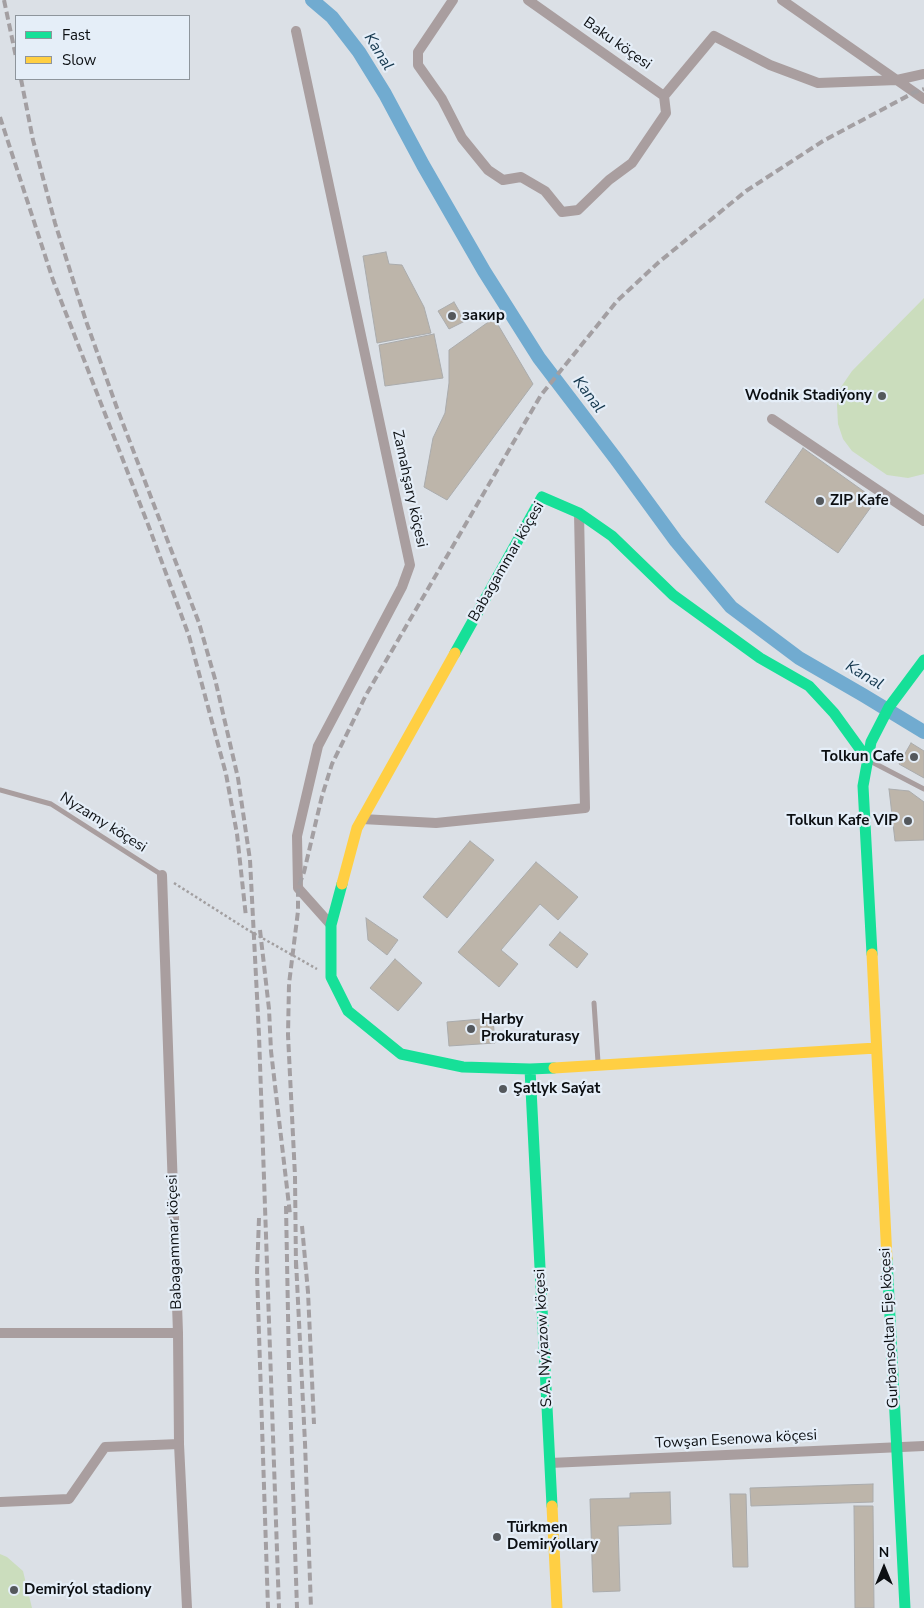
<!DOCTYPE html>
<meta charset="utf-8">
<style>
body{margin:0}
#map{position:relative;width:924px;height:1608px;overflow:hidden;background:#dbe0e6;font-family:"Nunito Sans",sans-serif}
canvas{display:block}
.legend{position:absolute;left:15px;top:15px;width:175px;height:65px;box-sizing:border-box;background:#e5eef8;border:1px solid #8e959c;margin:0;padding:6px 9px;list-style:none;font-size:15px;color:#0c0f12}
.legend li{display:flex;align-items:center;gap:10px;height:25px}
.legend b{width:25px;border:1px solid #8e959c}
.north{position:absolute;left:859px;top:1543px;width:50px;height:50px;-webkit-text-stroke:4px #e5eef8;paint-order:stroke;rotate:0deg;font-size:14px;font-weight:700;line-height:20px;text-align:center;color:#0c0f12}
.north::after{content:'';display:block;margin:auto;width:18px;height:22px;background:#0c0f12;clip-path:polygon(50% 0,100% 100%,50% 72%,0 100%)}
</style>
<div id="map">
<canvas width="924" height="1608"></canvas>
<ul class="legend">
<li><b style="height:6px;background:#16e098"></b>Fast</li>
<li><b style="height:6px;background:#ffcf43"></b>Slow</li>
</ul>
<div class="north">N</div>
</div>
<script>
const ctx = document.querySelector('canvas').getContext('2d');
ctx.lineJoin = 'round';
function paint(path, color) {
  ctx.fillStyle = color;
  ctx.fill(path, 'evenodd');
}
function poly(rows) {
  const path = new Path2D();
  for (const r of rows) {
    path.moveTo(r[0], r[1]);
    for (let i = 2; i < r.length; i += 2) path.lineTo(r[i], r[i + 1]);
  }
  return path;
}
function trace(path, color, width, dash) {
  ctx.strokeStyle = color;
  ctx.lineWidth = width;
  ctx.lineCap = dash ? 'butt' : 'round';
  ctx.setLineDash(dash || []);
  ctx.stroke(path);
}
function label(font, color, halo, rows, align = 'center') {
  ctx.font = font + ' "Nunito Sans",sans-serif';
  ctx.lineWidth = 4.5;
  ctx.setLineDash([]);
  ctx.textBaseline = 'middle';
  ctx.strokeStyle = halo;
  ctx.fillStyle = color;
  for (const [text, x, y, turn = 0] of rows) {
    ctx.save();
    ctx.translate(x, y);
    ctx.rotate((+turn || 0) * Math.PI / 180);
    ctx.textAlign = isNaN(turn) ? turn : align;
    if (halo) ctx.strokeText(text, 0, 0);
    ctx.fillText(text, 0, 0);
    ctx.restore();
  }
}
paint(poly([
 [924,298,924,474,908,478,887,475,852,451,843,439,838,424,837,405,841,387,852,371],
 [0,1554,7,1557,23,1571,32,1608,0,1608]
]), '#cbddbd');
trace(poly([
 [312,0,332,17,359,52,385,94,423,165,484,271,539,358,616,459,676,541,731,607,799,658,863,695,924,732]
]), '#71abd0', 14);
const building = poly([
 [386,252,389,264,402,265,424,307,431,333,377,343,363,256,386,252],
 [454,302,465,321,449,329,438,311,454,302],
 [494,318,533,384,447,500,424,487,433,438,445,413,449,383,449,350,494,318],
 [434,334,443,378,385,386,379,345,434,334],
 [803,448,876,500,838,553,765,502,803,448],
 [911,743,924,751,924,778,899,764,911,743],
 [889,789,909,791,924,802,924,840,895,841,889,789],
 [470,841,494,860,447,918,423,897,470,841],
 [536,862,578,897,558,920,540,904,501,950,518,964,499,987,458,952,536,862],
 [366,918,398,940,387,955,368,940,366,918],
 [560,932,588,954,577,968,549,945,560,932],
 [395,959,422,983,398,1011,370,988,395,959],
 [493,1018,495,1043,449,1046,447,1022,493,1018],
 [873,1484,873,1502,751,1506,750,1488,873,1484],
 [670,1492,671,1524,618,1526,620,1591,593,1592,590,1499,630,1498,630,1493,670,1492],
 [730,1494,746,1494,748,1567,733,1567,730,1494],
 [854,1506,873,1506,874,1608,855,1608,854,1506]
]);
paint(building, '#bdb5aa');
trace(building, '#aaabac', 1);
trace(poly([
 [174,883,248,930,317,969]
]), '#a29fa0', 2.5, [2.5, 2.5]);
trace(poly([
 [870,761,924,789],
 [0,790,51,804,162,875],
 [594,1003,598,1062]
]), '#a99e9f', 5);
trace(poly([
 [453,0,418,52,418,65,442,99,462,138,488,170,503,180,521,177,545,191,562,212,578,210,609,180,632,163,666,113,664,96,714,36,770,65,818,83,897,80,924,74],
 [528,0,664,96],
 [782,0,924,99],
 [296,31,410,565,402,587,318,746,297,836,298,888,331,925],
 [772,419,924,521],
 [362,819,436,823,585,808,579,513],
 [162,875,178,1333,179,1444,187,1608],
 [0,1333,178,1333],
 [550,1463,924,1446],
 [0,1502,69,1499,105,1447,179,1444]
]), '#a99e9f', 10);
trace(poly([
 [455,653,542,497,579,513,612,536,673,595,760,658,809,686,834,713,868,760],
 [342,884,331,925,331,977,348,1011,401,1054,463,1067,530,1069,554,1068],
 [872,954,863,786,871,742,889,707,924,660],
 [530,1069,552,1506],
 [887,1259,905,1608]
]), '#16e098', 11);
trace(poly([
 [342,884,357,828,455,653],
 [872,954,887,1259],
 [554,1068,876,1048],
 [552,1506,557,1608]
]), '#ffcf43', 11);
trace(poly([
 [4,0,16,57],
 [21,79,33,140,55,223,86,321,117,408,199,623,215,679,238,778,250,860,259,1035,279,1608],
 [0,117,53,280,149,527,189,636,226,774,237,834,246,917],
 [260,930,269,1009,271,1051,290,1214],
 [286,1206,289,1368,297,1608],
 [259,1218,257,1273,268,1608],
 [302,1226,308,1292,314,1424],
 [296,1261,305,1443,311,1608],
 [296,1268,295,1176,288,1035,289,984,298,911,298,888,304,872,322,796,332,764,366,695,541,395,617,301,659,262,746,191,823,141,915,92,924,89]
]), '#a39fa2', 4, [8, 4]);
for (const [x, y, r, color] of [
 [452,316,5,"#54585c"],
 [882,396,5,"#54585c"],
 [820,501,5,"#54585c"],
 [914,757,5,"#54585c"],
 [908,821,5,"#54585c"],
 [471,1029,5,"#54585c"],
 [503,1089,5,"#54585c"],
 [497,1537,5,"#54585c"],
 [14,1590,5,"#54585c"]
]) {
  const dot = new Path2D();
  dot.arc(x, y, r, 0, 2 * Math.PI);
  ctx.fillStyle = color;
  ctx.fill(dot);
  trace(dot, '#e5eef8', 2);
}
label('15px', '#0c0f12', '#e5eef8', [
 ["Baku köçesi",617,44,35],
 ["Zamahşary köçesi",409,489,78],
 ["Babagammar köçesi",507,562,-60],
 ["Nyzamy köçesi",103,823,32],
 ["Babagammar köçesi",175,1242,-92],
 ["Gurbansoltan Eje köçesi",890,1328,-93],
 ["S.A. Nyýazow köçesi",544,1338,-93],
 ["Towşan Esenowa köçesi",736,1440,-3]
]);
label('bold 15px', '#0c0f12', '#e5eef8', [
 ["закир",462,316],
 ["Wodnik Stadiýony",872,396,"right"],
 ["ZIP Kafe",830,501],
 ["Tolkun Cafe",904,757,"right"],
 ["Tolkun Kafe VIP",898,821,"right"],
 ["Harby",481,1020],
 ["Prokuraturasy",481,1037],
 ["Şatlyk Saýat",513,1089],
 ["Türkmen",507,1528],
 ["Demirýollary",507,1545],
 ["Demirýol stadiony",24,1590]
], 'left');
label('italic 16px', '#14374d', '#e5eef8', [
 ["Kanal",378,52,58],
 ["Kanal",588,395,53],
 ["Kanal",864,676,31]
]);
</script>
